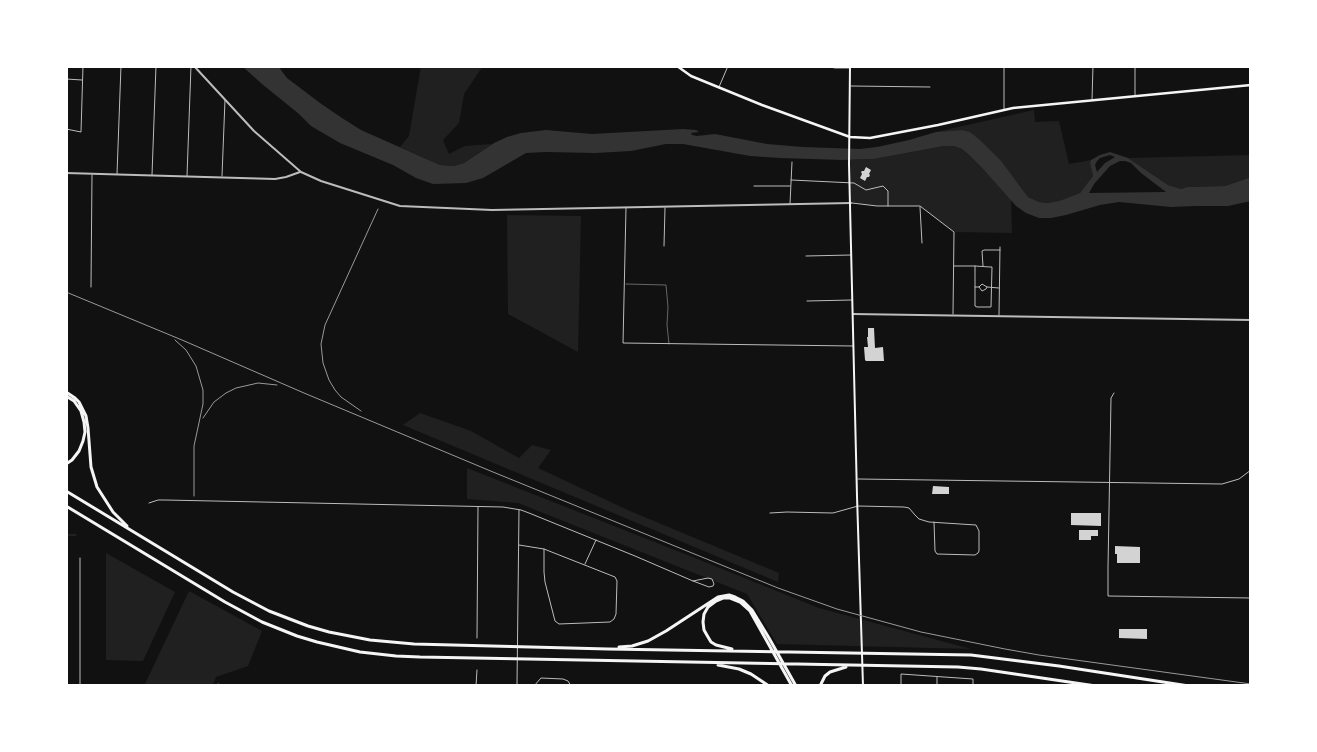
<!DOCTYPE html>
<style>
body{margin:0}
#map{position:relative;width:1317px;height:752px;overflow:hidden;background:#111;font-family:Rubik,sans-serif}
canvas{display:block}
.frame{position:absolute;inset:0;border:68px solid #fff;pointer-events:none}
</style>
<div id="map">
<canvas width="1317" height="752"></canvas>
<div class="frame"></div>
</div>
<script>
const ctx = document.querySelector('canvas').getContext('2d');
ctx.lineJoin = 'round';
function paint(path, color) {
  ctx.fillStyle = color;
  ctx.fill(path, 'evenodd');
}
function poly(rows) {
  const path = new Path2D();
  for (const r of rows) {
    path.moveTo(r[0], r[1]);
    for (let i = 2; i < r.length; i += 2) path.lineTo(r[i], r[i + 1]);
  }
  return path;
}
function trace(path, color, width, dash) {
  ctx.strokeStyle = color;
  ctx.lineWidth = width;
  ctx.lineCap = dash ? 'butt' : 'round';
  ctx.setLineDash(dash || []);
  ctx.stroke(path);
}
paint(poly([
 [421,66,483,66,464,94,459,123,443,140,449,154,465,146,492,144,464,163,454,166,440,165,400,147,409,136],
 [1034,110,1035,122,1059,121,1069,164,1091,160,1090,163,1093,176,1080,193,1059,201,1047,203,1039,202,1028,197,1019,185,979,139,970,132,962,130,936,132],
 [944,146,954,146,962,149,984,170,1011,199,1012,233,954,232,920,206,877,206,851,203,850,160,874,159],
 [1251,155,1251,177,1225,186,1187,187,1181,189,1168,185,1128,158],
 [507,215,581,216,578,352,508,314],
 [420,413,471,431,519,458,532,445,551,450,538,468,630,511,779,573,778,582,403,425],
 [467,468,685,554,819,608,971,649,777,644,747,594,518,503,467,499],
 [106,553,175,592,143,661,106,660],
 [189,591,262,631,248,666,216,677,212,686,144,686]
]), '#202020');
paint(poly([
 [242,66,278,66,287,78,320,103,342,118,361,130,440,165,454,166,464,163,494,143,507,137,521,133,546,130,592,134,683,129,696,130,699,132,691,133,692,135,697,136,715,134,767,144,803,147,860,149,877,147,909,140,936,132,962,130,970,132,979,139,1001,161,1028,197,1039,202,1047,203,1059,201,1080,193,1093,176,1090,163,1091,160,1100,155,1110,152,1128,158,1168,185,1181,189,1187,187,1225,186,1251,177,1251,201,1228,206,1195,206,1171,207,1119,202,1100,205,1066,215,1051,218,1039,218,1026,213,1016,206,984,170,970,156,962,149,954,146,944,146,874,159,842,160,780,158,750,156,683,144,666,144,631,151,595,153,546,152,526,153,483,178,466,183,433,184,416,178,393,165,340,143,311,126,299,114,262,84],
 [1110,155,1115,157,1105,163,1097,172,1095,165,1097,161,1100,158],
 [1120,161,1125,161,1131,163,1141,173,1166,192,1089,193,1094,184,1110,166]
]), '#333');
trace(poly([
 [66,535,76,535]
]), '#333', 1);
paint(poly([
 [866,167,871,170,869,174,870,175,869,177,867,177,865,181,860,178,862,174,861,172,862,171,864,171],
 [868,328,874,328,875,348,883,347,884,361,866,361,865,360,864,347,868,347,867,337,868,337],
 [933,486,949,487,949,494,932,494],
 [1071,513,1101,513,1101,526,1071,525],
 [1079,530,1098,530,1098,536,1091,536,1091,540,1079,540],
 [1115,546,1140,547,1140,563,1117,563,1117,554,1115,554],
 [1119,629,1147,629,1147,639,1119,638]
]), '#d3d3d3');
trace(poly([
 [626,284,666,285,668,307,667,325,669,344]
]), '#bcbcbc', 0.5);
trace(poly([
 [826,66,835,68,850,68],
 [66,79,82,80],
 [851,86,930,87],
 [719,87,728,66],
 [1135,95,1135,66],
 [1092,100,1093,66],
 [1004,110,1004,66],
 [66,129,81,132,83,66],
 [117,174,121,66],
 [152,175,156,66],
 [187,176,191,66],
 [222,176,225,100],
 [791,180,854,183,866,190,883,186,888,191,888,206],
 [754,186,790,186],
 [852,203,877,206,920,206,954,232,953,314],
 [790,204,792,162],
 [920,207,922,243],
 [626,208,623,343,853,346],
 [664,246,665,208],
 [806,256,851,255],
 [954,266,975,266,990,267,992,267,991,307,977,307,975,306,975,266],
 [983,266,982,251,984,250,1000,250],
 [91,287,92,175],
 [975,287,979,287,982,284,987,287,999,288],
 [979,287,982,291,986,289,987,287],
 [807,301,852,300],
 [999,315,1000,247],
 [1114,393,1111,398,1108,567,1108,596,1251,598],
 [858,479,1222,484,1239,479,1251,470],
 [149,503,158,500,165,500,503,507,521,510,529,513,635,556,693,581,709,587,713,586,714,584,712,579,708,578,693,581],
 [770,513,787,512,833,513,858,506,904,507,909,508,915,515,919,519,929,522,976,525,979,531,979,551,978,553,975,555,937,554,935,551,934,522],
 [519,545,544,549,615,577,617,581,616,614,614,619,610,622,559,624,555,621,545,582,544,572,544,549],
 [585,564,596,540],
 [477,638,478,507],
 [937,677,937,686],
 [80,686,80,558],
 [217,686,218,684],
 [476,686,477,670],
 [517,686,519,510],
 [534,686,541,678,563,679,568,681,571,686],
 [901,686,901,674,973,679,973,686]
]), '#bcbcbc', 1);
trace(poly([
 [194,66,254,131,301,172,321,181,400,206,492,210,851,203],
 [66,173,275,179,286,177,300,172],
 [853,314,1251,320]
]), '#bcbcbc', 2);
trace(poly([
 [850,66,849,164,857,496,863,686]
]), '#f5f5f5', 2);
trace(poly([
 [677,66,691,76,762,105,850,137,870,138,938,125,1013,108,1251,85]
]), '#f5f5f5', 2.5);
trace(poly([
 [66,392,75,398,79,402,86,416,88,428,91,467,97,487,113,512,127,526],
 [66,396,74,401,81,411,84,422,85,432,83,441,79,451,72,460,66,464],
 [66,491,233,592,269,611,308,626,329,632,370,640,414,644,608,649,971,655,1059,666,1189,686],
 [66,506,225,602,262,622,297,636,317,642,360,652,396,656,420,657,958,667,981,669,1096,686],
 [619,647,632,646,648,641,666,631,718,597,729,595,735,597,743,601,752,610,769,638,796,686],
 [732,649,716,645,711,642,708,637,704,630,703,622,704,614,708,607,716,601,723,598,730,598,740,602,750,611,792,686],
 [718,665,739,669,751,674,769,686],
 [820,686,825,676,830,672,846,667]
]), '#f5f5f5', 3);
trace(poly([
 [66,292,182,340,304,393,493,472,778,588,837,609,921,632,1005,649,1039,655,1251,684],
 [175,340,186,350,196,366,203,390,203,404,194,446,194,496],
 [361,411,341,397,335,390,329,380,323,363,321,344,325,325,378,209],
 [203,418,214,402,226,393,236,388,258,383,277,385]
]), '#9a9a9a', 1);
</script>
